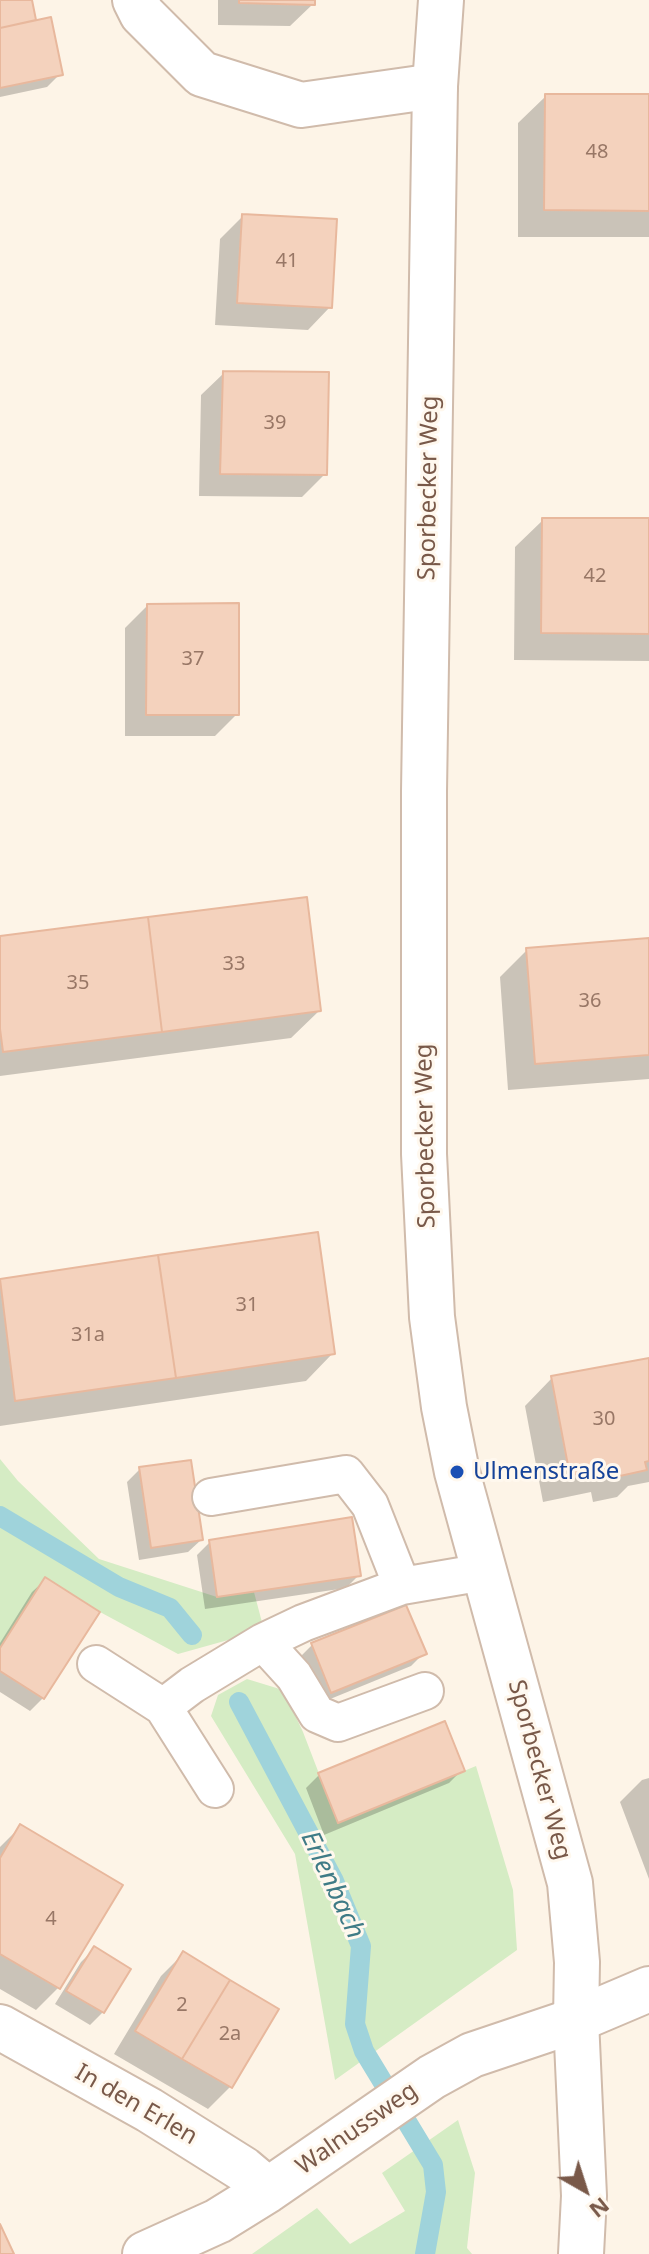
<!DOCTYPE html>
<meta charset="utf-8">
<style>
body{margin:0}
#map{position:relative;width:649px;height:2254px;overflow:hidden;background:#fdf4e7;font-family:"Noto Sans",sans-serif}
canvas{display:block}
.north{position:absolute;left:545px;top:2150px;width:80px;height:80px;-webkit-text-stroke:6px #fff8ee;paint-order:stroke;rotate:141deg;font-size:22px;font-weight:700;line-height:32px;text-align:center;color:#795949}
.north::after{content:'';display:block;margin:auto;width:28px;height:36px;background:#795949;clip-path:polygon(50% 0,100% 100%,50% 72%,0 100%)}
</style>
<div id="map">
<canvas width="649" height="2254"></canvas>
<div class="north">N</div>
</div>
<script>
const ctx = document.querySelector('canvas').getContext('2d');
ctx.lineJoin = 'round';
function paint(path, color) {
  ctx.fillStyle = color;
  ctx.fill(path, 'evenodd');
}
function poly(rows) {
  const path = new Path2D();
  for (const r of rows) {
    path.moveTo(r[0], r[1]);
    for (let i = 2; i < r.length; i += 2) path.lineTo(r[i], r[i + 1]);
  }
  return path;
}
function trace(path, color, width, dash) {
  ctx.strokeStyle = color;
  ctx.lineWidth = width;
  ctx.lineCap = dash ? 'butt' : 'round';
  ctx.setLineDash(dash || []);
  ctx.stroke(path);
}
function label(font, color, halo, rows, align = 'center') {
  ctx.font = font + ' "Noto Sans",sans-serif';
  ctx.lineWidth = 6;
  ctx.setLineDash([]);
  ctx.textBaseline = 'middle';
  ctx.strokeStyle = halo;
  ctx.fillStyle = color;
  for (const [text, x, y, turn = 0] of rows) {
    ctx.save();
    ctx.translate(x, y);
    ctx.rotate((+turn || 0) * Math.PI / 180);
    ctx.textAlign = isNaN(turn) ? turn : align;
    if (halo) ctx.strokeText(text, 0, 0);
    ctx.fillText(text, 0, 0);
    ctx.restore();
  }
}
paint(poly([
 [0,1459,18,1481,99,1559,217,1597,254,1592,264,1630,178,1654,100,1612,45,1577,0,1648],
 [247,1679,283,1690,303,1732,338,1823,476,1766,513,1890,517,1950,335,2080,295,1854,211,1716,218,1695],
 [458,2120,475,2173,467,2248,472,2254,252,2254,317,2208,350,2244,405,2211,382,2173]
]), '#d5ecc4');
paint(poly([
 [0,0,30,0,34,19,29,24,60,74,47,87,0,97],
 [218,0,313,0,313,4,290,26,218,25],
 [546,96,649,96,649,237,518,237,518,123],
 [243,216,330,307,308,330,215,325,220,239],
 [224,373,325,474,302,497,199,496,201,395],
 [543,520,649,520,649,661,514,660,515,547],
 [147,606,237,714,215,736,125,736,125,628],
 [0,938,319,1011,291,1038,0,1076],
 [649,940,649,1079,508,1090,500,977,527,950],
 [317,1235,333,1353,306,1381,0,1426,0,1281],
 [649,1360,649,1482,628,1486,617,1497,593,1502,591,1492,543,1502,525,1406,552,1378],
 [140,1469,201,1540,188,1552,139,1560,127,1482],
 [210,1542,359,1575,346,1588,205,1609,197,1555],
 [45,1580,43,1698,30,1711,0,1692,0,1643,32,1592],
 [312,1645,424,1653,411,1666,318,1704,299,1658],
 [462,1770,449,1783,324,1835,306,1788,319,1775],
 [649,1778,649,1879,620,1802,642,1780],
 [21,1826,58,1988,36,2010,0,1989,0,1847],
 [94,1949,103,2012,90,2025,55,2004,81,1962],
 [183,1954,230,2087,208,2109,114,2054,161,1976]
]), '#0003');
trace(poly([
 [0,1516,119,1587,170,1608,192,1635],
 [239,1702,334,1881,361,1946,355,2024,364,2051,433,2165,436,2192,425,2254]
]), '#9fd3db', 20);
const building = poly([
 [0,0,32,0,36,20,0,28,0,0],
 [239,0,315,0,315,5,239,3,239,0],
 [51,17,63,75,0,88,0,28,51,17],
 [545,94,649,94,649,211,544,210,545,94],
 [242,214,337,219,332,308,237,303,242,214],
 [223,371,329,372,327,475,220,474,223,371],
 [542,518,649,518,649,634,541,633,542,518],
 [239,603,239,715,146,715,147,604,239,603],
 [307,897,321,1011,162,1032,148,917,307,897],
 [148,917,162,1032,3,1052,0,1029,0,936,148,917],
 [649,938,649,1055,535,1064,526,948,649,938],
 [318,1232,335,1354,176,1378,158,1255,318,1232],
 [158,1255,176,1378,15,1401,0,1279,158,1255],
 [649,1358,649,1461,645,1462,647,1470,620,1476,618,1466,570,1476,551,1376,649,1358],
 [191,1460,203,1540,151,1548,139,1467,191,1460],
 [352,1517,361,1576,217,1597,209,1540,352,1517],
 [45,1577,100,1612,44,1699,0,1671,0,1648,45,1577],
 [406,1605,427,1654,331,1693,311,1643,406,1605],
 [445,1721,465,1771,338,1823,318,1773,445,1721],
 [20,1824,123,1885,60,1989,0,1954,0,1858,20,1824],
 [94,1946,131,1969,104,2013,66,1991,94,1946],
 [183,1951,230,1980,182,2059,135,2031,183,1951],
 [230,1980,279,2009,232,2088,182,2059,230,1980],
 [0,2224,14,2254,0,2254,0,2224]
]);
paint(building, '#f4d2bd');
trace(building, '#e8b89d', 2);
const service = poly([
 [211,1497,346,1474,370,1505,402,1586],
 [263,1642,294,1676,317,1714,338,1723,425,1691],
 [96,1664,163,1707,215,1789],
 [163,1707,192,1685,263,1642,303,1623,402,1586,484,1572]
]);
const minor = poly([
 [135,0,142,14,202,74,301,105,435,86],
 [0,2027,149,2110,243,2169,268,2190],
 [145,2254,218,2221,268,2190,432,2077,472,2055,576,2020,649,1989]
]);
const tertiary = poly([
 [441,0,435,86,424,791,424,1154,432,1317,444,1407,457,1472,570,1883,577,1962,576,2020,584,2196,581,2254]
]);
trace(service, '#d0bbab', 40);
trace(minor, '#d0bbab', 48);
trace(tertiary, '#d0bbab', 48);
trace(service, '#fff', 36);
trace(minor, '#fff', 44);
trace(tertiary, '#fff', 44);
for (const [x, y, r, color] of [
 [457,1472,8,"#1a4fb4"]
]) {
  const dot = new Path2D();
  dot.arc(x, y, r, 0, 2 * Math.PI);
  ctx.fillStyle = color;
  ctx.fill(dot);
  trace(dot, '#fff8ee', 3);
}
label('20px', '#987766', null, [
 ["48",597,152],
 ["41",287,261],
 ["39",275,423],
 ["42",595,576],
 ["37",193,659],
 ["33",234,964],
 ["35",78,983],
 ["36",590,1001],
 ["31",247,1305],
 ["31a",88,1335],
 ["30",604,1419],
 ["4",51,1919],
 ["2",182,2005],
 ["2a",230,2034]
]);
label('24px', '#795949', '#fff8ee', [
 ["Sporbecker Weg",429,488,-89],
 ["Sporbecker Weg",426,1136,-91],
 ["Sporbecker Weg",539,1770,75],
 ["In den Erlen",136,2105,30],
 ["Walnussweg",357,2129,-35]
]);
label('24px', '#164399', '#fff8ee', [
 ["Ulmenstraße",473,1472]
], 'left');
label('italic 26px', '#3f7b86', '#fff8ee', [
 ["Erlenbach",332,1885,65]
]);
</script>
